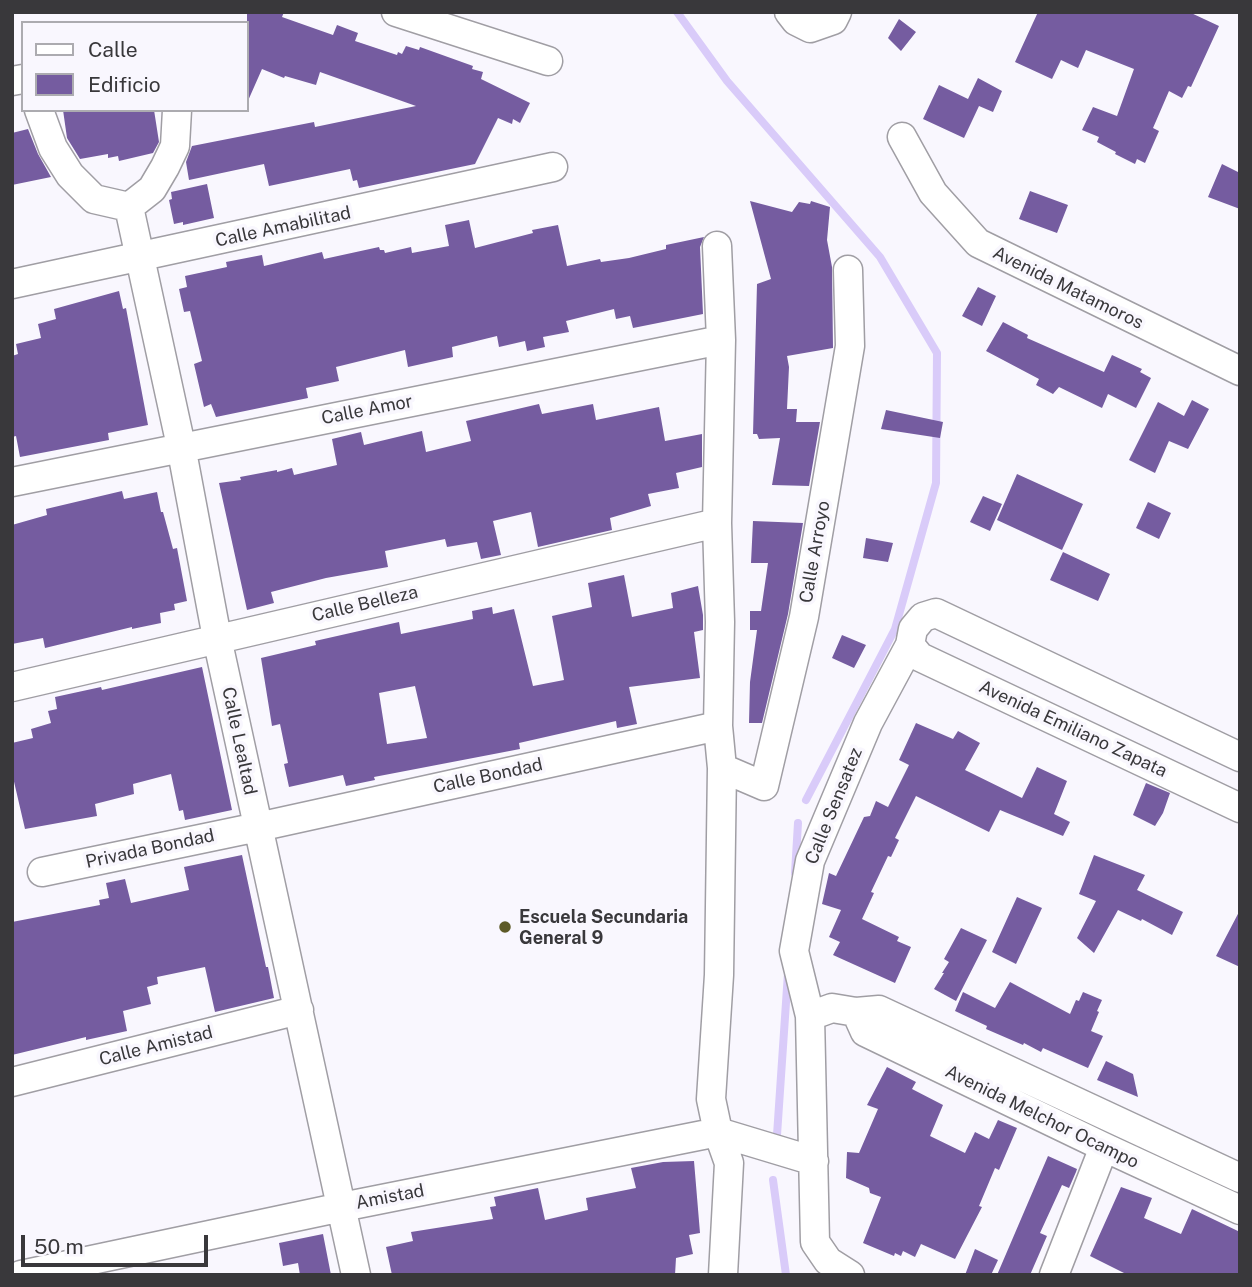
<!DOCTYPE html>
<style>
body{margin:0}
#map{position:relative;width:1252px;height:1287px;overflow:hidden;background:#f9f7fe;font-family:"Public Sans",sans-serif}
canvas{display:block}
.frame{position:absolute;inset:0;border:14px solid #39383b;pointer-events:none}
.legend{position:absolute;left:21px;top:21px;width:228px;height:91px;box-sizing:border-box;background:#f9f7fe;border:2px solid #acabb0;margin:0;padding:9px 12px;list-style:none;font-size:21px;color:#39383b}
.legend li{display:flex;align-items:center;gap:14px;height:35px}
.legend b{width:35px;border:2px solid #acabb0}
.scale{position:absolute;left:21px;top:1235px;width:187px;height:32px;box-sizing:border-box;border:4px solid #39383b;border-top:0;padding-left:9px;font-size:21px;line-height:24px;white-space:nowrap;color:#39383b;-webkit-text-stroke:5px #f9f7fe;paint-order:stroke}
</style>
<div id="map">
<canvas width="1252" height="1287"></canvas>
<div class="frame"></div>
<ul class="legend">
<li><b style="height:9px;background:#fff"></b>Calle</li>
<li><b style="height:19px;background:#755ca0"></b>Edificio</li>
</ul>
<div class="scale">50 m</div>
</div>
<script>
const ctx = document.querySelector('canvas').getContext('2d');
ctx.lineJoin = 'round';
function poly(rows) {
  const path = new Path2D();
  for (const r of rows) {
    path.moveTo(r[0], r[1]);
    for (let i = 2; i < r.length; i += 2) path.lineTo(r[i], r[i + 1]);
  }
  return path;
}
function trace(path, color, width, dash) {
  ctx.strokeStyle = color;
  ctx.lineWidth = width;
  ctx.lineCap = dash ? 'butt' : 'round';
  ctx.setLineDash(dash || []);
  ctx.stroke(path);
}
function paint(path, color) {
  ctx.fillStyle = color;
  ctx.fill(path, 'evenodd');
}
function label(font, color, halo, rows, align = 'center') {
  ctx.font = font + ' "Public Sans",sans-serif';
  ctx.lineWidth = 7;
  ctx.setLineDash([]);
  ctx.textBaseline = 'middle';
  ctx.strokeStyle = halo;
  ctx.fillStyle = color;
  for (const [text, x, y, turn = 0] of rows) {
    ctx.save();
    ctx.translate(x, y);
    ctx.rotate((+turn || 0) * Math.PI / 180);
    ctx.textAlign = isNaN(turn) ? turn : align;
    if (halo) ctx.strokeText(text, 0, 0);
    ctx.fillText(text, 0, 0);
    ctx.restore();
  }
}
trace(poly([
 [677,12,727,81,880,257,937,353,936,483,895,629,806,800],
 [795,873,798,823],
 [777,1135,788,973],
 [773,1180,786,1275]
]), '#d9cbf9', 8);
paint(poly([
 [247,12,284,12,282,17,333,35,337,25,358,33,355,41,397,55,398,52,402,54,406,46,419,50,420,47,473,66,472,69,483,72,481,79,530,103,520,123,513,119,512,124,498,118,475,164,359,188,357,180,353,181,350,169,269,186,264,164,189,180,186,162,192,146,314,122,315,127,416,106,320,72,316,85,285,76,284,78,262,69,247,103],
 [1038,12,1189,12,1219,26,1191,87,1188,86,1182,98,1169,91,1153,128,1159,131,1145,163,1137,159,1135,164,1115,154,1116,152,1097,142,1099,137,1082,130,1093,107,1117,116,1134,69,1086,50,1078,68,1061,60,1052,79,1015,62],
 [899,19,916,32,901,51,888,38],
 [978,78,1002,91,993,112,979,106,964,138,923,119,939,85,968,99],
 [63,110,154,110,159,142,153,153,119,161,118,156,108,158,108,154,80,159,67,138],
 [28,129,38,154,51,177,12,185,12,133],
 [1222,164,1240,173,1240,209,1208,197],
 [207,184,214,218,183,225,183,222,174,224,169,200,172,199,171,192],
 [1030,191,1068,205,1057,233,1019,219],
 [750,201,792,212,799,202,810,204,811,201,830,207,827,240,832,267,833,348,787,356,789,367,787,409,797,409,796,422,820,422,809,486,772,485,780,438,759,439,757,434,753,434,757,284,771,279],
 [469,220,475,248,533,233,532,230,558,225,567,266,600,259,601,262,629,258,666,249,666,245,704,237,700,247,703,314,633,328,630,316,616,319,614,309,566,321,569,332,543,337,545,347,527,351,525,341,499,347,497,336,452,347,453,357,408,367,405,350,336,367,339,381,306,388,308,398,216,417,211,404,204,407,194,364,202,361,190,311,184,312,179,289,187,287,185,276,227,267,226,262,262,255,264,266,322,252,324,259,379,247,380,250,384,250,385,253,411,247,412,253,449,246,445,225],
 [978,287,996,296,982,326,962,316],
 [119,291,123,309,126,308,148,425,108,433,109,440,20,457,16,436,12,437,12,356,18,354,16,344,41,338,38,324,56,319,54,309],
 [1003,322,1028,335,1027,338,1104,372,1112,355,1142,369,1140,372,1151,378,1136,408,1108,394,1102,408,1059,387,1053,394,1036,385,1039,379,986,351],
 [1192,400,1209,409,1188,449,1169,441,1155,473,1129,460,1158,402,1184,416],
 [539,404,542,414,593,404,596,420,659,407,665,441,702,434,702,467,676,473,679,488,648,494,651,506,610,518,612,530,538,547,531,512,493,521,501,555,481,559,477,542,447,547,445,539,385,551,388,567,326,578,271,592,274,603,247,610,219,483,241,480,240,477,277,470,277,472,292,468,294,475,337,465,332,439,361,432,364,445,422,431,426,452,471,441,466,421],
 [886,410,943,422,940,438,881,429],
 [1017,474,1083,504,1062,550,997,520],
 [122,491,124,499,157,492,161,512,163,512,173,549,177,548,187,601,174,604,175,610,160,613,161,623,132,629,132,627,45,648,43,638,12,644,12,525,47,515,46,509],
 [983,496,1002,504,990,531,970,522],
 [1148,502,1171,513,1159,539,1136,528],
 [753,521,803,523,788,614,762,723,749,723,750,682,757,630,750,630,750,611,761,611,768,563,751,563],
 [866,538,893,543,888,562,863,558],
 [1063,552,1110,574,1098,601,1050,580],
 [624,575,632,617,673,608,671,593,698,586,703,615,703,630,694,632,700,678,629,687,637,724,617,728,616,721,519,743,520,749,374,777,375,780,346,786,343,775,289,787,284,764,288,763,280,724,272,726,261,658,316,645,315,641,399,622,401,634,473,619,472,611,492,607,493,614,514,609,533,686,564,680,552,616,592,607,588,583],
 [415,686,427,738,387,744,379,693],
 [842,635,866,645,854,668,832,658],
 [202,667,232,810,185,820,183,810,179,811,171,774,133,784,134,794,95,804,97,816,25,829,12,773,12,743,33,738,31,729,51,723,48,711,57,709,55,697,101,687,102,690],
 [916,723,953,739,958,731,980,743,965,770,1022,798,1037,767,1067,781,1054,814,1070,822,1063,836,1000,810,989,832,916,796,895,838,899,840,891,857,888,856,871,892,874,893,862,919,899,937,897,941,911,947,895,983,833,955,840,942,829,937,841,910,822,904,829,873,836,876,864,817,870,816,876,801,888,807,909,765,899,760],
 [1146,783,1170,793,1163,813,1155,826,1133,815],
 [242,855,266,967,268,967,274,998,215,1012,205,967,157,977,158,984,147,987,151,1004,123,1011,127,1031,86,1040,86,1037,12,1055,12,922,100,905,99,900,109,898,106,883,125,879,131,903,189,890,184,867],
 [1094,855,1145,875,1137,890,1183,912,1172,935,1142,919,1141,921,1118,910,1094,953,1077,938,1096,901,1079,894],
 [1017,897,1042,908,1016,964,992,952],
 [1240,910,1240,967,1216,956],
 [961,928,987,940,956,1001,934,989,944,973,942,973,949,962,944,959],
 [1010,982,1070,1014,1076,1000,1079,1001,1083,992,1102,1000,1097,1011,1099,1012,1091,1031,1103,1036,1088,1068,1043,1048,1041,1052,1024,1043,1023,1045,986,1029,987,1026,955,1011,963,992,995,1008],
 [1106,1061,1133,1074,1138,1097,1097,1080],
 [887,1067,916,1082,912,1089,943,1105,930,1136,965,1153,975,1132,989,1139,998,1120,1017,1128,999,1170,995,1168,979,1206,982,1207,955,1259,921,1244,915,1257,903,1251,901,1256,895,1253,894,1256,863,1243,881,1197,870,1193,869,1188,846,1178,847,1152,859,1153,878,1109,867,1105],
 [1048,1156,1077,1169,1076,1172,1069,1188,1062,1185,1040,1233,1047,1236,1030,1275,997,1275],
 [694,1161,700,1233,689,1235,693,1254,676,1258,675,1275,392,1275,386,1247,413,1241,411,1232,493,1219,490,1207,496,1206,494,1197,538,1188,545,1220,588,1210,586,1198,636,1188,631,1168,663,1162],
 [1121,1187,1152,1198,1144,1218,1181,1234,1192,1209,1240,1232,1240,1275,1128,1275,1090,1256],
 [323,1234,331,1275,300,1275,298,1263,283,1266,279,1243],
 [975,1249,998,1260,991,1275,965,1275]
]), '#755ca0');
const minor = poly([
 [396,12,548,61],
 [789,12,796,21,810,28,833,20,837,12],
 [12,81,23,79],
 [39,110,53,148,70,175,94,199,129,207],
 [902,137,933,193,978,243,1240,371],
 [129,207,181,446,217,638,356,1275],
 [129,207,152,189,165,167,175,146,177,110],
 [717,246,721,340,717,523,720,622,718,726,722,768,719,975,711,1099,718,1132,729,1163,723,1275],
 [12,284,553,167],
 [12,482,721,340],
 [910,645,920,657,1240,808],
 [12,687,717,523],
 [722,768,764,786,804,617,850,346,848,270],
 [42,872,258,827,718,726],
 [856,1012,865,1032,1104,1147,1240,1210],
 [810,1016,832,1008,856,1012,879,1010,1240,1178],
 [12,1082,299,1010],
 [21,1275,342,1207,718,1132,814,1161],
 [850,1275,828,1261,815,1242,810,1016,794,951,810,861,868,723,910,645,913,629,923,617,936,613,1240,757],
 [1054,1275,1104,1147]
]);
trace(minor, '#a09ea4', 31);
trace(minor, '#fff', 28);
for (const [x, y, r, color] of [
 [505,927,7,"#5d5a27"]
]) {
  const dot = new Path2D();
  dot.arc(x, y, r, 0, 2 * Math.PI);
  ctx.fillStyle = color;
  ctx.fill(dot);
  trace(dot, '#f9f7fe', 2.5);
}
label('18px', '#39383b', '#f9f7fe', [
 ["Calle Amabilitad",283,227,-12],
 ["Avenida Matamoros",1068,288,26],
 ["Calle Amor",367,410,-11],
 ["Calle Arroyo",815,552,-80],
 ["Calle Belleza",365,604,-13],
 ["Avenida Emiliano Zapata",1073,729,25],
 ["Calle Lealtad",239,741,78],
 ["Calle Bondad",488,776,-12],
 ["Calle Sensatez",834,806,-68],
 ["Privada Bondad",150,849,-12],
 ["Calle Amistad",156,1046,-14],
 ["Avenida Melchor Ocampo",1042,1117,26],
 ["Amistad",390,1197,-11]
]);
label('bold 18px', '#39383b', '#f9f7fe', [
 ["Escuela Secundaria",519,917],
 ["General 9",519,938]
], 'left');
</script>
